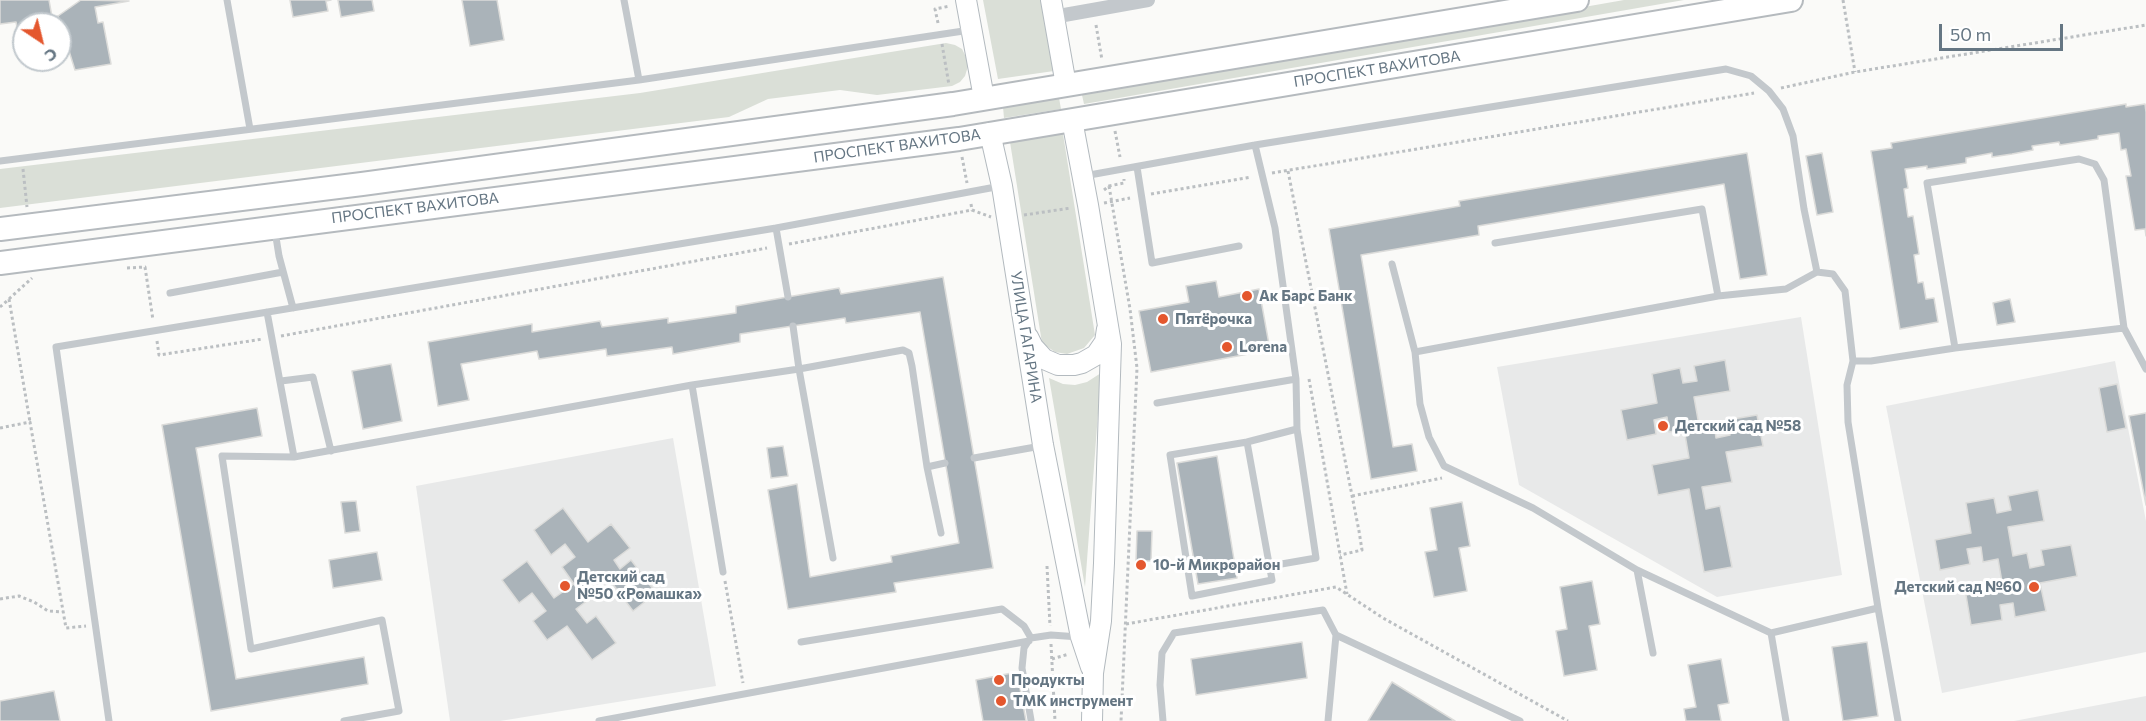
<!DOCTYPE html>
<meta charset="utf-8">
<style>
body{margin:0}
#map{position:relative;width:2146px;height:721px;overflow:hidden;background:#fafaf8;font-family:Commissioner,sans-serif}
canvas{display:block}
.north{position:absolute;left:12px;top:12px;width:60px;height:60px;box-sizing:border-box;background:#fff;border:2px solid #c1c8cd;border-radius:50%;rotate:145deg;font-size:16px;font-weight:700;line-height:24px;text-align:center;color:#657683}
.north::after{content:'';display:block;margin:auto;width:21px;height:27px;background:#e4572e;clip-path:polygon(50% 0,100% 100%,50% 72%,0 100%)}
.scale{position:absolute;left:1939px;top:24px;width:124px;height:27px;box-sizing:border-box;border:3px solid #657683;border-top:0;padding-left:8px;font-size:18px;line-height:21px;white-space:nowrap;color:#657683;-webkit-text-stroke:4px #fff;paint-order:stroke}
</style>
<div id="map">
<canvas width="2146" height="721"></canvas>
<div class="north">С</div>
<div class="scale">50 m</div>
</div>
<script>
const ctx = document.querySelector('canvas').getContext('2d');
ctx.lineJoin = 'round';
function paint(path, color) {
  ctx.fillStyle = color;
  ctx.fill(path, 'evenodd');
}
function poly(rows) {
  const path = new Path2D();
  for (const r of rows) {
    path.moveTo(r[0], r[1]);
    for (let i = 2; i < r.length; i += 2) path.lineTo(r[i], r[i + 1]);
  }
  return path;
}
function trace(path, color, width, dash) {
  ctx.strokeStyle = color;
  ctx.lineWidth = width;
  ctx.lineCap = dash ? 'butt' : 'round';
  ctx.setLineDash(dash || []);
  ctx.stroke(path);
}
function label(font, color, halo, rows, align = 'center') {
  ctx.font = font + ' Commissioner,sans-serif';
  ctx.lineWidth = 6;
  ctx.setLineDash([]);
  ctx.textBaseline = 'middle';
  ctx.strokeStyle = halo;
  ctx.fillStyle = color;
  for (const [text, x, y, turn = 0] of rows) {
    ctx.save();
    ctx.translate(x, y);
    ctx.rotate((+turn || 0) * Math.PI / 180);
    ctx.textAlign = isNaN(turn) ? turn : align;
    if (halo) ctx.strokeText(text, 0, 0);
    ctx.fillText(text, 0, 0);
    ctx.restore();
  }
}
paint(poly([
 [1801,317,1842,575,1717,597,1519,485,1497,367],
 [2115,361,2146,521,2146,652,1942,693,1886,406],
 [673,438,716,686,500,721,450,721,416,486],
 [2146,696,2146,721,2014,721]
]), '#e8e9e9');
paint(poly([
 [983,0,1042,0,1054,71,998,79],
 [1624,0,1684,0,1084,104,1082,95],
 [946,43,955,45,962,49,969,63,965,76,960,82,952,86,877,95,840,90,768,99,729,117,0,208,0,169,640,93],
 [1059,98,1061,109,1004,118,1003,107],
 [1063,134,1095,335,1084,348,1067,354,1055,352,1042,343,1010,142],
 [1101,373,1085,587,1049,378,1063,384,1075,385,1087,382]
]), '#dadfd7');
const building = poly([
 [0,0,49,0,52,17,58,16,59,24,24,24,24,31,18,32,16,22,0,24,0,0],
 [81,0,129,1,95,7,98,23,103,22,111,64,75,70,58,16,81,0],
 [290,0,331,0,326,1,328,11,293,17,290,0],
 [338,0,372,0,374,11,341,17,338,0],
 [462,0,497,0,504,40,470,46,462,0],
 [2126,104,2126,107,2145,104,2146,112,2146,236,2145,229,2135,230,2126,176,2131,176,2126,149,2121,150,2119,133,2098,136,2098,139,2060,145,2059,142,2032,146,2033,150,2012,154,1992,157,1992,153,1966,158,1966,163,1927,169,1927,166,1905,169,1908,188,1904,189,1908,217,1913,216,1919,254,1914,255,1918,283,1923,282,1926,299,1934,298,1938,322,1900,329,1871,151,1892,148,1891,143,2126,104],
 [1747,153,1767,275,1740,279,1724,184,1478,226,1479,235,1361,255,1393,447,1412,444,1417,471,1371,479,1329,229,1460,206,1459,201,1747,153],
 [1822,153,1833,212,1817,215,1806,156,1822,153],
 [943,277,993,568,894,583,896,592,788,609,768,490,797,484,810,577,892,562,891,556,959,543,920,312,846,323,845,318,740,334,740,342,673,354,672,347,607,356,606,349,539,359,537,351,461,364,469,400,438,406,428,342,532,324,532,332,600,321,602,327,668,318,668,323,736,313,736,306,839,288,841,294,943,277],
 [1216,281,1219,297,1259,289,1270,350,1151,372,1139,311,1189,302,1186,286,1216,281],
 [2010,299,2015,322,1997,325,1993,303,2010,299],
 [1725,360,1730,391,1694,397,1699,425,1714,423,1716,438,1730,435,1727,420,1757,415,1763,446,1726,452,1732,482,1702,487,1706,509,1720,506,1732,567,1704,572,1689,489,1658,495,1652,465,1689,458,1684,429,1669,432,1667,417,1654,420,1656,434,1627,440,1621,410,1657,403,1652,374,1680,368,1683,383,1697,381,1694,366,1725,360],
 [391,364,402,421,363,429,352,371,391,364],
 [2117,384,2126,428,2107,432,2099,388,2117,384],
 [257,408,262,436,196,448,236,679,364,657,368,684,211,711,162,425,257,408],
 [2146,413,2146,505,2129,416,2146,413],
 [783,446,788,476,771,478,767,448,783,446],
 [1217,456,1237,578,1198,584,1177,463,1217,456],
 [2038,490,2044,521,2008,527,2013,556,2027,553,2030,568,2044,565,2041,550,2071,545,2077,576,2040,583,2046,611,2015,617,2013,603,2000,605,2002,620,1971,625,1966,595,2003,588,1998,559,1983,562,1981,547,1967,549,1970,564,1940,570,1935,540,1971,533,1966,503,1994,498,1997,513,2011,510,2008,496,2038,490],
 [356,501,360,531,345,533,341,502,356,501],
 [1462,502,1470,546,1459,548,1467,591,1434,597,1425,552,1437,550,1430,508,1462,502],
 [563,508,588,542,611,524,630,548,614,560,620,569,631,560,656,593,633,611,606,575,582,592,588,600,576,609,587,623,596,616,616,643,592,660,567,626,547,640,533,621,546,611,532,593,519,603,502,580,527,561,554,598,574,584,562,567,575,557,565,544,551,555,534,530,563,508],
 [1137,531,1152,531,1151,561,1136,561,1137,531],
 [377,552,382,580,333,588,329,560,377,552],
 [1592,581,1600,624,1589,626,1597,670,1564,676,1556,631,1567,629,1560,587,1592,581],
 [1302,642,1307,678,1196,695,1191,659,1302,642],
 [1867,642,1878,716,1843,721,1832,647,1867,642],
 [1721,659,1729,703,1718,705,1721,721,1686,721,1684,709,1696,707,1688,665,1721,659],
 [1017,672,1026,721,983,721,976,680,1017,672],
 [1392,682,1455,721,1368,721,1392,682],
 [54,691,60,721,0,721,0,701,54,691]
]);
paint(building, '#aab3b9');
trace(building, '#dcdcda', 1.5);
const secondary = poly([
 [966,0,984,98],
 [1051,0,1066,85],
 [1072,120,1088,205,1111,344,1104,563,1101,621,1093,673,1092,721],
 [990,133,1002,186,1043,445,1081,637,1091,667],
 [1028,337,1033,347,1044,359,1058,365,1074,365,1082,363,1096,355,1105,342,1107,329]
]);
const primary = poly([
 [0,229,362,184,953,104,1577,0],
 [0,263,959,139,1791,0]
]);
trace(secondary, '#b3babf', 22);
trace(primary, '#b5babe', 26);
trace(poly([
 [1843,0,1855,72],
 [938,23,935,9,950,6],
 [1096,25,1102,60],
 [942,44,949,85],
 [1781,88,1855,72,2146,25],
 [1115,131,1120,157],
 [962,157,967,183],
 [23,169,27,207],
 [1288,171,1359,531,1362,550,1340,555],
 [1272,173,1754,93],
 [1109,186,1130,309,1137,368,1121,721],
 [1104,190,1109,186,1124,183,1124,179],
 [1151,194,1251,177],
 [1104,203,1130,198],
 [971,204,972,210,991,217],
 [1024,215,1071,208],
 [789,244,972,210],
 [127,268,145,267,153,320],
 [9,299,32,278],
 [0,307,9,299,30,422],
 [281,336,767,248],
 [157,341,159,355,263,339],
 [1309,379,1347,594],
 [0,428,30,422,66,628,86,626],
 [1352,496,1442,478],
 [1047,566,1050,626],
 [725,581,743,683],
 [0,599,19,596,34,602,48,611,64,612],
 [1126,624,1336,587,1383,618,1568,721],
 [1051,644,1055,721],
 [1052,659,1069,654]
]), '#bbbfc2', 3, [3, 3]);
trace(poly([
 [227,0,250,129],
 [624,0,639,80],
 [1255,145,1275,228,1296,379,1297,429,1316,558,1270,566],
 [0,161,639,80,970,30],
 [1137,167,1152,263,1239,246],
 [1084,176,1255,145,1726,69,1751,76,1769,91,1783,109,1793,136,1804,209,1817,272,1833,274,1845,291,1853,361,1847,385,1848,422,1878,608,1771,633,1637,570,1533,508,1444,466,1429,437,1420,404,1415,352,1718,296,1786,289,1817,272],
 [776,228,788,297],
 [275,231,279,256,293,308],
 [1495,243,1702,209,1718,296],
 [1392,264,1415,352],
 [170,293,283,272],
 [267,312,294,457],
 [1955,348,2124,328],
 [1853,361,1871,361,1955,348,1927,183,2079,159,2095,164,2104,180,2124,328,2146,369],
 [281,381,313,377,331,451],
 [692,385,723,572],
 [1157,403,1296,379],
 [1247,442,1272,580,1192,596,1170,455,1247,442,1297,429],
 [974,458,1041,446],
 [927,467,945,463],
 [833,558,799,369,903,350,909,353,912,366,927,467,941,533],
 [1637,570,1653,653],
 [1878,608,1898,721],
 [1771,633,1786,721],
 [1029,640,1024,648,1022,668,1031,720],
 [801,642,1002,609,1024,626,1031,638,1051,635,1079,637],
 [109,721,56,347,776,228,1001,186],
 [344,721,399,711,382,620,251,649,222,456,294,457,692,385,799,369,793,326],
 [599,721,1029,641],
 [1163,721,1160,685,1162,653,1174,633,1323,610,1336,635,1520,721],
 [1328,721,1336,635]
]), '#c3c8cc', 7);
trace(poly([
 [1053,17,1148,0]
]), '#c3c8cc', 14);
trace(secondary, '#fff', 20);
trace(primary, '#fff', 22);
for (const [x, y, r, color] of [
 [1247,296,6,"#e4572e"],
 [1163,319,6,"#e4572e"],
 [1227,347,6,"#e4572e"],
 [1663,426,6,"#e4572e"],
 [1141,565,6,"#e4572e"],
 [565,586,6,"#e4572e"],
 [2034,587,6,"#e4572e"],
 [999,680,6,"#e4572e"],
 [1001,701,6,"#e4572e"]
]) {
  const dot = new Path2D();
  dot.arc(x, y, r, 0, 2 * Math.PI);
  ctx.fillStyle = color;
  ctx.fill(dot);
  trace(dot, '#fff', 2);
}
label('15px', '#657683', '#fff', [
 ["ПРОСПЕКТ ВАХИТОВА",1377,69,-9],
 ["ПРОСПЕКТ ВАХИТОВА",897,146,-8],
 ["ПРОСПЕКТ ВАХИТОВА",415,208,-7],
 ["УЛИЦА ГАГАРИНА",1026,337,81]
]);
label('bold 15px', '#657683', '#fff', [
 ["Ак Барс Банк",1259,296],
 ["Пятёрочка",1175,319],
 ["Lorena",1239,347],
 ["Детский сад №58",1675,426],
 ["10-й Микрорайон",1153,565],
 ["Детский сад",577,577],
 ["№50 «Ромашка»",577,594],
 ["Детский сад №60",2022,587,"right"],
 ["Продукты",1011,680],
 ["ТМК инструмент",1013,701]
], 'left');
</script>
